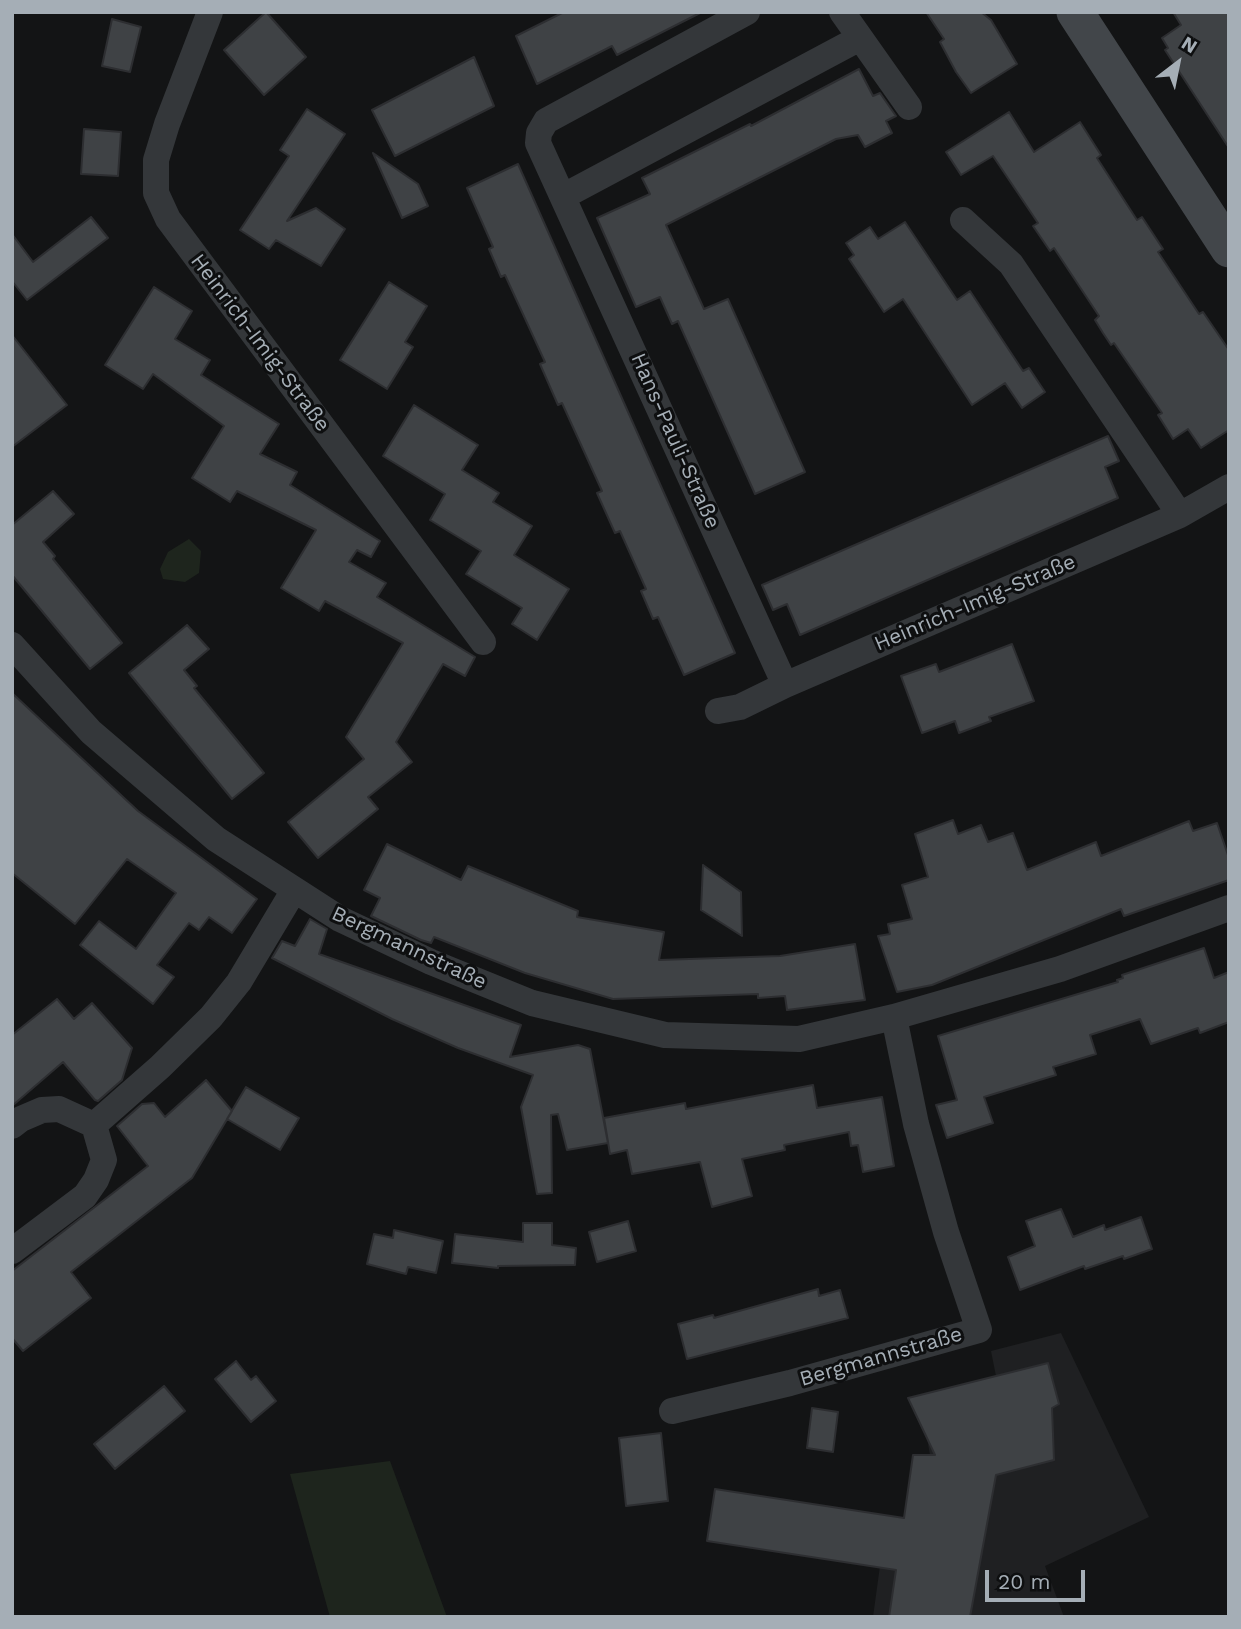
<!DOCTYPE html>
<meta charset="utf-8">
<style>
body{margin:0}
#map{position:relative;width:1241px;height:1629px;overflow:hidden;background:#131415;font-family:"Work Sans",sans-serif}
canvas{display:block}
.frame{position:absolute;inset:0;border:14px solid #a5aeb6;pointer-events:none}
.north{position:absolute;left:1143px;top:28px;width:70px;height:70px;-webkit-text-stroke:5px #0e0f10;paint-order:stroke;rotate:32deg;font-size:19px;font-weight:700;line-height:28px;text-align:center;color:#a5aeb6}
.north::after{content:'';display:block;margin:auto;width:24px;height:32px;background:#a5aeb6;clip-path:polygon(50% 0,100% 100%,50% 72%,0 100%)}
.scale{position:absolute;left:985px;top:1570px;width:100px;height:32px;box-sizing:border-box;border:4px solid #a5aeb6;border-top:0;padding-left:9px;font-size:21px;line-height:24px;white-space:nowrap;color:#a5aeb6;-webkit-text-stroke:5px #0e0f10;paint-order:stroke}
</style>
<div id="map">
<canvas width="1241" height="1629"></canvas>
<div class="frame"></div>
<div class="north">N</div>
<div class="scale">20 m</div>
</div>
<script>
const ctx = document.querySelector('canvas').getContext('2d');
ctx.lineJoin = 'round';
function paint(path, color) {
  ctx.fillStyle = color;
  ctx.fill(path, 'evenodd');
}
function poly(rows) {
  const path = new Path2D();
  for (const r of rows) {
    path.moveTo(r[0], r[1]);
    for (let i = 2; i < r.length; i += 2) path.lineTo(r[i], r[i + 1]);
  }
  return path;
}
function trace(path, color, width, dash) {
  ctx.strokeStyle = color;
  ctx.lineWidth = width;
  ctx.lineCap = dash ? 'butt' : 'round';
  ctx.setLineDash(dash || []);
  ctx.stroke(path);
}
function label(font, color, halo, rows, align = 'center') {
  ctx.font = font + ' "Work Sans",sans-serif';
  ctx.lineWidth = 6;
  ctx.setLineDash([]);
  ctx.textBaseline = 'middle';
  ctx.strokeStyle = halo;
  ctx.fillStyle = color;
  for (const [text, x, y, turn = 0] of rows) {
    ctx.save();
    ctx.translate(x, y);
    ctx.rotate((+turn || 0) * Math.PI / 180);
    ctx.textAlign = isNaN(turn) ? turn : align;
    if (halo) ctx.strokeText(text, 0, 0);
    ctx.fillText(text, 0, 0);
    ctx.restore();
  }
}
paint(poly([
 [1061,1333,1149,1517,1045,1566,1064,1617,873,1617,886,1522,903,1524,913,1455,930,1455,927,1438,908,1398,996,1376,991,1351]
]), '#1f2022');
paint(poly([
 [189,539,201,551,199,573,185,582,163,579,160,569,168,552],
 [390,1461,447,1617,330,1617,290,1474]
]), '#1e251d');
const building = poly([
 [266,12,306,57,264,95,224,50,266,12],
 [564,12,702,12,617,55,612,46,537,84,516,36,564,12],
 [926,12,981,12,991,20,1017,64,971,93,956,72,940,42,944,39,926,12],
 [1173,12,1229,12,1229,148,1165,50,1168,48,1162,38,1181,25,1173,12],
 [112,19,141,27,130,72,102,66,112,19],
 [474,57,494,106,395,156,372,110,474,57],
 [859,69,873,96,880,93,896,116,886,121,892,133,865,147,858,135,836,139,666,225,704,309,728,299,805,472,755,494,678,321,672,324,660,297,636,307,597,218,650,194,642,178,750,124,751,126,859,69],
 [307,109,345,134,287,221,316,208,345,229,321,266,276,240,269,249,240,230,289,156,280,150,307,109],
 [1009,112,1034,152,1080,122,1101,155,1097,158,1137,220,1142,217,1163,249,1158,252,1199,314,1203,312,1229,350,1229,430,1201,448,1188,429,1173,439,1158,415,1162,413,1114,343,1111,345,1103,333,1095,320,1099,316,1054,248,1050,251,1033,226,1038,223,993,156,961,175,946,152,1009,112],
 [84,129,121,132,118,176,81,174,84,129],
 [373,153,418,184,428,206,402,218,373,153],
 [518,164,735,653,684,675,658,617,653,619,641,591,646,589,620,531,615,533,597,493,602,491,562,403,558,405,540,364,545,362,505,275,501,277,489,249,493,247,467,188,518,164],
 [91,217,108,238,27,300,12,281,12,234,33,262,91,217],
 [905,222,957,300,970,291,1023,371,1029,368,1045,392,1022,408,1005,383,972,405,903,299,884,312,849,259,854,255,846,243,870,227,878,239,905,222],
 [389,282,427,306,405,342,413,347,387,389,340,360,389,282],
 [154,287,192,311,175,339,210,360,201,375,279,424,260,454,297,472,290,485,380,541,371,557,357,550,349,562,386,583,377,597,475,657,465,676,443,664,396,742,412,762,368,797,378,809,318,858,288,822,364,759,346,737,403,643,325,601,319,611,281,588,316,530,237,491,230,502,192,478,224,426,153,374,143,389,105,365,154,287],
 [12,335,67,405,12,447,12,335],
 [414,405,478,445,462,470,499,493,493,502,532,526,514,555,569,589,537,640,512,624,522,608,466,574,481,551,430,520,445,494,383,456,414,405],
 [1108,436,1119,461,1105,467,1118,498,800,635,787,604,773,610,762,585,1108,436],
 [53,491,74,514,43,542,55,556,53,559,122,643,90,669,12,575,12,525,53,491],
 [187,625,209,649,184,670,197,686,194,688,264,773,232,799,129,673,187,625],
 [1012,644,1034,701,989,717,991,721,959,733,955,721,922,733,901,676,936,664,939,672,1012,644],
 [12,693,138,811,257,899,232,933,209,917,199,930,189,923,157,965,174,977,153,1004,80,945,99,921,136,949,176,893,127,859,75,924,12,873,12,693],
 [953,820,958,834,981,825,988,842,1013,833,1027,870,1096,842,1101,856,1189,821,1193,831,1217,823,1229,858,1229,880,1124,916,1121,909,932,985,897,992,878,936,890,934,888,924,912,919,902,885,928,877,915,834,953,820],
 [387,844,461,880,468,866,578,911,577,917,664,932,659,960,780,956,855,944,865,1000,787,1010,785,996,758,998,758,994,613,999,525,973,434,937,431,943,421,940,371,916,380,898,364,890,387,844],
 [703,865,741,892,742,936,701,910,703,865],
 [310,919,327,929,319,954,521,1025,510,1057,578,1045,590,1049,608,1143,567,1150,558,1114,551,1115,552,1193,537,1194,521,1107,533,1075,458,1048,392,1019,272,958,282,941,295,946,310,919],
 [1204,948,1214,978,1229,972,1229,1022,1200,1033,1198,1028,1151,1044,1140,1019,1090,1035,1096,1054,1053,1067,1056,1075,984,1097,993,1123,947,1138,936,1105,957,1100,938,1036,1118,982,1117,980,1123,978,1122,975,1204,948],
 [57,999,74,1019,92,1003,132,1048,122,1080,98,1101,95,1100,63,1062,12,1106,12,1035,57,999],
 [206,1080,232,1111,192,1178,71,1272,91,1298,23,1351,12,1338,12,1271,148,1166,117,1126,142,1104,154,1103,165,1117,206,1080],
 [813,1085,817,1108,882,1097,894,1166,863,1172,858,1145,851,1146,849,1132,784,1145,785,1150,742,1159,752,1196,712,1207,700,1162,632,1174,627,1150,610,1154,604,1118,685,1103,686,1109,813,1085],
 [246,1087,299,1118,280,1150,227,1119,246,1087],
 [1061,1209,1073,1237,1104,1225,1105,1230,1141,1217,1152,1249,1124,1259,1123,1256,1085,1269,1084,1266,1020,1290,1008,1257,1035,1246,1026,1221,1061,1209],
 [628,1221,636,1251,597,1262,589,1232,628,1221],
 [523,1223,552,1223,552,1245,576,1248,575,1265,498,1266,498,1268,452,1263,455,1234,523,1242,523,1223],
 [394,1230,443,1241,436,1273,408,1267,406,1274,367,1264,374,1234,393,1238,394,1230],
 [818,1289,819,1296,840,1290,848,1318,687,1359,678,1324,713,1315,714,1318,818,1289],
 [236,1361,251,1380,256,1376,276,1401,251,1422,215,1379,236,1361],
 [1048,1363,1059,1404,1052,1408,1054,1460,996,1475,970,1617,889,1617,896,1570,707,1541,715,1489,904,1518,913,1455,935,1455,908,1398,1048,1363],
 [164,1386,185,1411,115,1469,94,1444,164,1386],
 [812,1408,838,1412,833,1452,807,1448,812,1408],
 [661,1433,668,1501,626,1506,619,1438,661,1433]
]);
paint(building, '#3f4245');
trace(building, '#2d2e31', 2);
trace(poly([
 [210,12,167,124,156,160,156,193,168,219,483,642],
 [747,12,546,121,539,133,538,143,785,685],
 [842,12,909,107],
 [564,196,860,38],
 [963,220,1011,264,1180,515],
 [12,645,91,732,216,839,340,919,431,962,532,1003,665,1035,799,1039,894,1017,1060,969,1229,908],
 [718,711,740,707,785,685,1180,515,1229,487],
 [94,1125,160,1067,211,1017,239,982,294,890],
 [12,1126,21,1119,42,1110,59,1109,94,1125,104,1160,96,1180,85,1196,12,1251],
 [672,1411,790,1383,979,1330,946,1232,916,1124,894,1017]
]), '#34373a', 26);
trace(poly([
 [1075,12,1229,249]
]), '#42464a', 37);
label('21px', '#a5aeb6', '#0e0f10', [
 ["Heinrich-Imig-Straße",260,343,53],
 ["Hans-Pauli-Straße",675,441,66],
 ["Heinrich-Imig-Straße",975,603,-23],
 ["Bergmannstraße",409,948,25],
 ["Bergmannstraße",881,1357,-16]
]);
</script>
